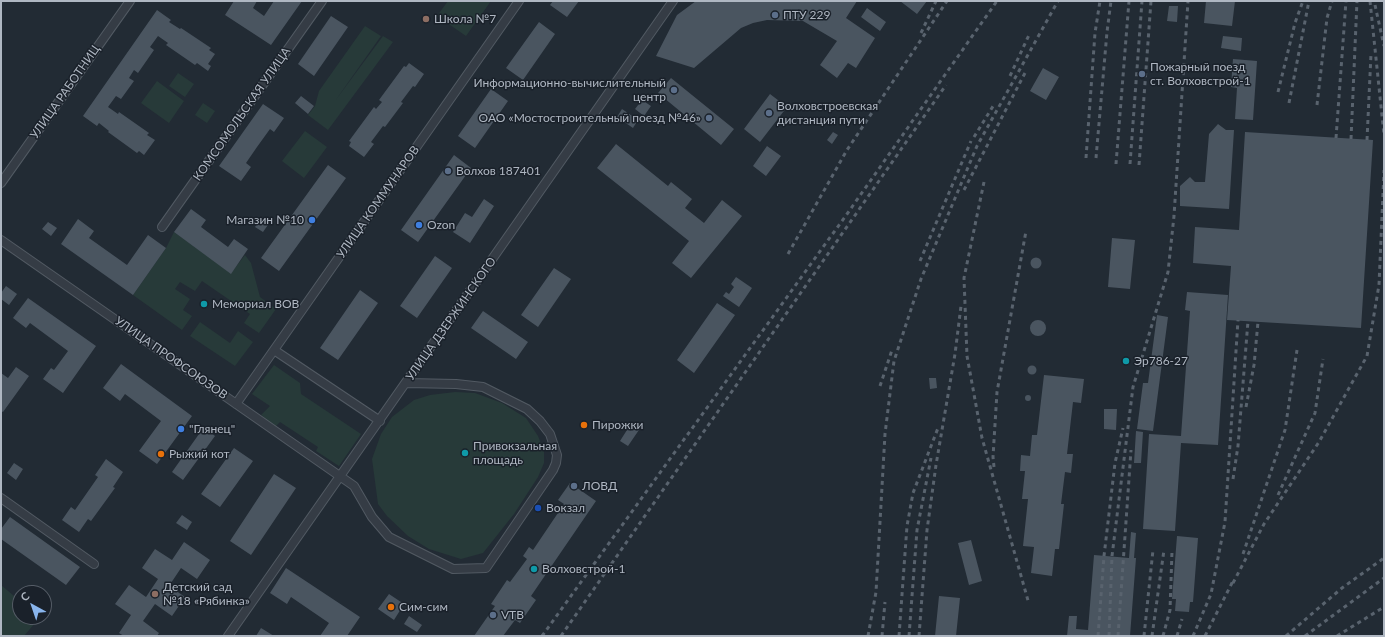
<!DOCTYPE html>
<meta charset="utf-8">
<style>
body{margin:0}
#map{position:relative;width:1385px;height:637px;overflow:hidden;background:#222b34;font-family:Lato,sans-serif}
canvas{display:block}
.frame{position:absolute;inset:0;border:2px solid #afb7c2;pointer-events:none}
.north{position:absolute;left:12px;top:585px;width:40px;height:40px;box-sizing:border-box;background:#1a212a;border:1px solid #565d67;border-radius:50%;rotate:320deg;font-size:11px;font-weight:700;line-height:16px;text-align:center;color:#afb7c2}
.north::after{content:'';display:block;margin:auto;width:14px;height:18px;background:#89b5ed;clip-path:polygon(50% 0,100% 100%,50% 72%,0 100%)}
</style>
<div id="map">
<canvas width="1385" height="637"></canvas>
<div class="frame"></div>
<div class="north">С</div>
</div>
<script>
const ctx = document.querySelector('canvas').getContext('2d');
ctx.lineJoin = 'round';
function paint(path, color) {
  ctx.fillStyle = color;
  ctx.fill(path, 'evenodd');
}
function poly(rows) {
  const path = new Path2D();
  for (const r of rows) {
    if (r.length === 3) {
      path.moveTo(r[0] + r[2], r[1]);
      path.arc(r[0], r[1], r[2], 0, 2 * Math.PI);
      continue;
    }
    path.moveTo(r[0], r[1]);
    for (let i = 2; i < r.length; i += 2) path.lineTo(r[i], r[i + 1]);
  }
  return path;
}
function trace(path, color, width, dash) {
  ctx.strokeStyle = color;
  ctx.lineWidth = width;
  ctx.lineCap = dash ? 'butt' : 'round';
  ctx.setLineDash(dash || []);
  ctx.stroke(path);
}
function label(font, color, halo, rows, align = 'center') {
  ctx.font = font + ' Lato,sans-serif';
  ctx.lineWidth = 3;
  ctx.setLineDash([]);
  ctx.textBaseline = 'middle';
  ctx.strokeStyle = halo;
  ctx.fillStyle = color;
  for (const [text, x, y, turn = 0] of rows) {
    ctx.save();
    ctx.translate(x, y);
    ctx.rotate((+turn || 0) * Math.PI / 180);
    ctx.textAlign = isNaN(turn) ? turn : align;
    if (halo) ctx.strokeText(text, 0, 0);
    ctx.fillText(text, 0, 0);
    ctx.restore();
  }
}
paint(poly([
 [448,1,491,1,466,36,437,16],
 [365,26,381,36,335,101,383,36,393,42,328,130,308,115,315,106,319,91],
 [178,73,194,84,185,97,169,86],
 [157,81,184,101,169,123,141,103],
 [203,103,215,111,207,123,195,115],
 [305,131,327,147,304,178,282,161],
 [174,232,231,273,245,255,251,263,260,297,276,309,259,333,244,323,250,314,202,281,195,291,180,282,175,289,190,299,183,310,192,316,182,330,133,295,166,248],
 [200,322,230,343,238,331,253,342,235,366,190,336],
 [274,365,300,383,301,394,361,434,339,466,316,451,318,447,280,422,275,427,261,415,270,406,252,394],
 [455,392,475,393,502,403,526,418,538,436,544,451,544,463,538,477,514,514,483,553,461,559,429,549,408,536,387,516,378,504,372,459,381,434,392,417,414,400,430,395],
 [1,585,20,601,20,617,36,617,35,623,24,636,1,636]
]), '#273a39');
paint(poly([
 [234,1,257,1,253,8,264,16,274,1,302,1,271,45,225,15],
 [553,1,579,1,567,17,550,5],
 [696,1,857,1,846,18,875,38,856,68,848,63,837,78,820,65,837,41,803,21,767,20,753,23,741,28,694,68,656,56,677,15],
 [900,1,927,1,917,14],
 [1206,1,1235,1,1232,26,1204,23],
 [1169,6,1178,6,1177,22,1167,21],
 [867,8,886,22,880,31,861,17],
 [157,10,171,20,169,22,180,29,181,28,211,48,209,50,215,54,208,64,211,66,208,71,197,63,195,65,166,45,168,43,158,36,150,47,154,50,138,73,134,70,129,78,134,81,121,99,116,96,108,107,118,114,119,112,149,133,147,135,155,140,144,155,139,151,137,153,108,132,109,131,99,123,97,126,83,116],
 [331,16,348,27,314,76,298,64],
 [539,22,555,34,523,80,506,68],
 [1223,36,1242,38,1241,51,1221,48],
 [1233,59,1257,61,1253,120,1235,119,1237,88,1231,87],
 [409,63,424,74,415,87,413,86,401,102,403,103,385,127,383,126,371,142,374,144,364,157,349,146,351,142,349,141,374,107,376,109,382,102,379,100,404,66,406,67],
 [1043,68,1059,77,1046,100,1030,91],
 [671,78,734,129,721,145,658,93],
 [491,89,508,101,475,148,458,136],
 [770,94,787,107,760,142,744,129],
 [301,96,314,106,308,114,295,103],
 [642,100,651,106,644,116,635,109],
 [263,104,284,118,274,132,270,129,257,147,246,163,251,167,241,181,219,166],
 [622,109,638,120,633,128,617,117],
 [1218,124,1226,130,1234,130,1229,209,1180,206,1180,186,1190,177,1195,182,1205,182,1209,134],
 [833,132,838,135,832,144,827,140],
 [1245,132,1373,140,1361,328,1227,320,1231,266,1193,263,1195,227,1239,230],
 [616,144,668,186,671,182,692,199,685,208,704,223,722,200,742,216,691,278,672,263,689,241,597,168],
 [767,146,781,156,766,176,753,166],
 [454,155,471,168,418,242,401,230],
 [328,165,346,178,279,271,261,258],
 [484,199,494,206,470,243,453,232,465,213,472,217],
 [191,209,206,220,201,227,228,247,234,239,248,249,231,274,174,232],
 [262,217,270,222,263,232,255,227],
 [78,219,94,231,89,238,127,265,148,235,166,248,133,295,61,244],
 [48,222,57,228,51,236,42,229],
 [1112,238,1135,240,1130,289,1108,287],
 [435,256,452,268,417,318,400,306],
 [1036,263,5.5],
 [554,268,571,279,538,327,521,315],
 [736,277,752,288,739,307,723,296,726,292,729,294,734,287,731,284],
 [6,286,17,294,9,305,1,299,1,293],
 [360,290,378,303,338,360,320,348],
 [1187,292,1228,295,1218,445,1181,443,1175,531,1143,529,1149,434,1181,436,1190,311,1185,310],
 [28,298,96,346,63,393,43,379,51,368,54,370,68,351,30,323,26,328,13,318],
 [717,303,735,315,694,373,677,360],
 [483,311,528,342,516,359,471,328],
 [1157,315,1168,317,1153,431,1137,429,1143,383,1148,383],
 [1038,328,8],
 [121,364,192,416,157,464,139,451,161,421,125,394,120,401,103,388],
 [1032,370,4.5],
 [16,367,29,376,3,412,1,411,1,373,8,378],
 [1044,375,1084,379,1081,403,1073,402,1067,454,1073,454,1071,473,1065,472,1061,504,1064,504,1059,549,1055,549,1052,576,1031,573,1034,547,1023,546,1028,499,1022,499,1025,471,1020,471,1021,455,1030,456,1032,435,1037,435],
 [929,378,936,378,937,388,930,389],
 [1028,398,3],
 [1104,409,1117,409,1116,430,1104,429],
 [632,422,641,427,628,446,620,441],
 [204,427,215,436,183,480,172,472],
 [1136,431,1143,432,1141,463,1134,463],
 [234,448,253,461,220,507,201,494],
 [106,459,123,472,113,487,115,488,91,521,88,519,79,532,62,520,71,507,75,510,98,477,95,475],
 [14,463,23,469,16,480,7,473],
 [274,474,296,488,251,555,230,541],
 [570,483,596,501,531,596,536,600,520,623,515,620,503,636,474,636,495,606,491,604,507,580,510,582,527,559,523,556,529,547,533,550,564,504,558,500],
 [182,515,192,522,187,530,176,523],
 [10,517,80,567,66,585,1,539,1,529],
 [1131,532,1136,533,1134,558,1136,558,1130,636,1067,636,1069,616,1077,616,1076,629,1088,630,1094,555,1129,558],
 [1177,536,1198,538,1193,602,1190,602,1189,612,1175,611,1176,599,1172,599],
 [971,540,982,581,969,585,958,543],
 [184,542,210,560,197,579,181,568,169,586,185,597,172,616,155,604,143,621,159,633,157,636,124,636,119,633,131,615,115,604,129,585,146,597,158,579,142,568,155,549,172,560],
 [286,568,360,617,347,636,320,636,329,623,291,597,287,604,270,593],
 [389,594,404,604,394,620,378,609],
 [939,596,960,598,956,636,935,636],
 [409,616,422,625,417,632,404,624],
 [261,628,274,636,256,636]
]), '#4a5560');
const minor = poly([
 [1,183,130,1],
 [162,227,322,1],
 [1,240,354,486,372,517,389,537,453,569,486,568,553,470,556,463,557,455,550,434,540,421,527,409,483,387,456,384,407,383],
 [274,350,380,421],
 [236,404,519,1],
 [1,498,94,564],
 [228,636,673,1]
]);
trace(minor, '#525a63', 10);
trace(minor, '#353c45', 8);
trace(poly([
 [1370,1,1384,135],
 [1375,5,1384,46],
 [921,33,936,1],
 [1010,76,1029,35],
 [1278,92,1295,23,1303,1],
 [1289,103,1309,1],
 [1317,105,1327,18,1332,1],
 [974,137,995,103],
 [1336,138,1346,1],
 [1351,139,1357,1],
 [1367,140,1371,54],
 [1086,158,1095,33,1100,1],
 [1096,158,1107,32,1111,1],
 [1116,164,1129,1],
 [1130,164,1142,1],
 [1139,165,1151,1],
 [984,182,964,278,967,356,982,438,1029,604],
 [964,190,1026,71],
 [788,254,847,150,947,1],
 [920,261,971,141],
 [880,386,892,350],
 [1246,407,1254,365,1258,322],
 [994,467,993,457,997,392,1026,231],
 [1233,479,1238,446,1248,321],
 [1278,495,1315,413,1323,359],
 [1243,554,1285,430,1297,350],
 [1233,583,1264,524,1319,442,1367,356,1379,285,1384,170],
 [542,636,847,214,997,1],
 [561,636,946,85],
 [868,636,876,592,885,434,894,361,921,279,977,146,1058,1],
 [882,636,885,602],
 [899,636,907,526,913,493,938,428],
 [909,636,917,530,931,458],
 [919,636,927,530,936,465,955,354,961,306],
 [1098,636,1104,556,1115,463,1123,428],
 [1109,636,1112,556,1133,387,1168,272,1174,216,1188,1],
 [1118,636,1131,450],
 [1144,636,1153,550],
 [1152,636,1164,550],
 [1163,636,1170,610,1172,551],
 [1177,636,1182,619],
 [1193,636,1211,594,1225,522,1238,320],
 [1205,636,1234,579],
 [1286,636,1342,588,1384,558],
 [1305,636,1384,578],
 [1337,636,1384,607]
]), '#59636e', 3, [4, 4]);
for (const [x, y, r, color] of [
 [775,15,4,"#5c6f8a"],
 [426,19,4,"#8d6e63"],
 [1142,74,4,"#5c6f8a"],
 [674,90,4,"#5c6f8a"],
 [769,113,4,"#5c6f8a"],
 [709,118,4,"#5c6f8a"],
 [448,171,4,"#5c6f8a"],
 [312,220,4,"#3f7fe0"],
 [419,225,4,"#3f7fe0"],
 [204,304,4,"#0f9aa8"],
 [1126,361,4,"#0f9aa8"],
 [584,425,4,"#e8710a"],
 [181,429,4,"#3f7fe0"],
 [465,453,4,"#0f9aa8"],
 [161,454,4,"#e8710a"],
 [574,486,4,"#5c6f8a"],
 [538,508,4,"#1a4fb4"],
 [534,569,4,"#0f9aa8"],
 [155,594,4,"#8d6e63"],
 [391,607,4,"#e8710a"],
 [493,615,4,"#5c6f8a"]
]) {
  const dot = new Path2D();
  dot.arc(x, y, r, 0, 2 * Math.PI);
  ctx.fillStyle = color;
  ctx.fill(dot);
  trace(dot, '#1a212a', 1.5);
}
label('12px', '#afb7c2', '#1a212a', [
 ["ПТУ 229",783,15],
 ["Школа №7",434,19],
 ["Пожарный поезд",1150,67],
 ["ст. Волховстрой-1",1150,81],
 ["Информационно-вычислительный",666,83,"right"],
 ["центр",666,97,"right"],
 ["Волховстроевская",777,106],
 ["дистанция пути",777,120],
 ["ОАО «Мостостроительный поезд №46»",701,118,"right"],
 ["Волхов 187401",456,171],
 ["Магазин №10",304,220,"right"],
 ["Ozon",427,225],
 ["Мемориал ВОВ",212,304],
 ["Эр786-27",1134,361],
 ["Пирожки",592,425],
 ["\"Глянец\"",189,429],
 ["Привокзальная",473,446],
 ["площадь",473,460],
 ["Рыжий кот",169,454],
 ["ЛОВД",582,486],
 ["Вокзал",546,508],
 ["Волховстрой-1",542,569],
 ["Детский сад",163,587],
 ["№18 «Рябинка»",163,601],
 ["Сим-сим",399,607],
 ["VTB",501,615]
], 'left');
label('12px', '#afb7c2', '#1a212a', [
 ["УЛИЦА РАБОТНИЦ",65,92,-55],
 ["КОМСОМОЛЬСКАЯ УЛИЦА",242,114,-55],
 ["УЛИЦА КОММУНАРОВ",378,202,-55],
 ["УЛИЦА ДЗЕРЖИНСКОГО",451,319,-55],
 ["УЛИЦА ПРОФСОЮЗОВ",171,358,35]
]);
</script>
